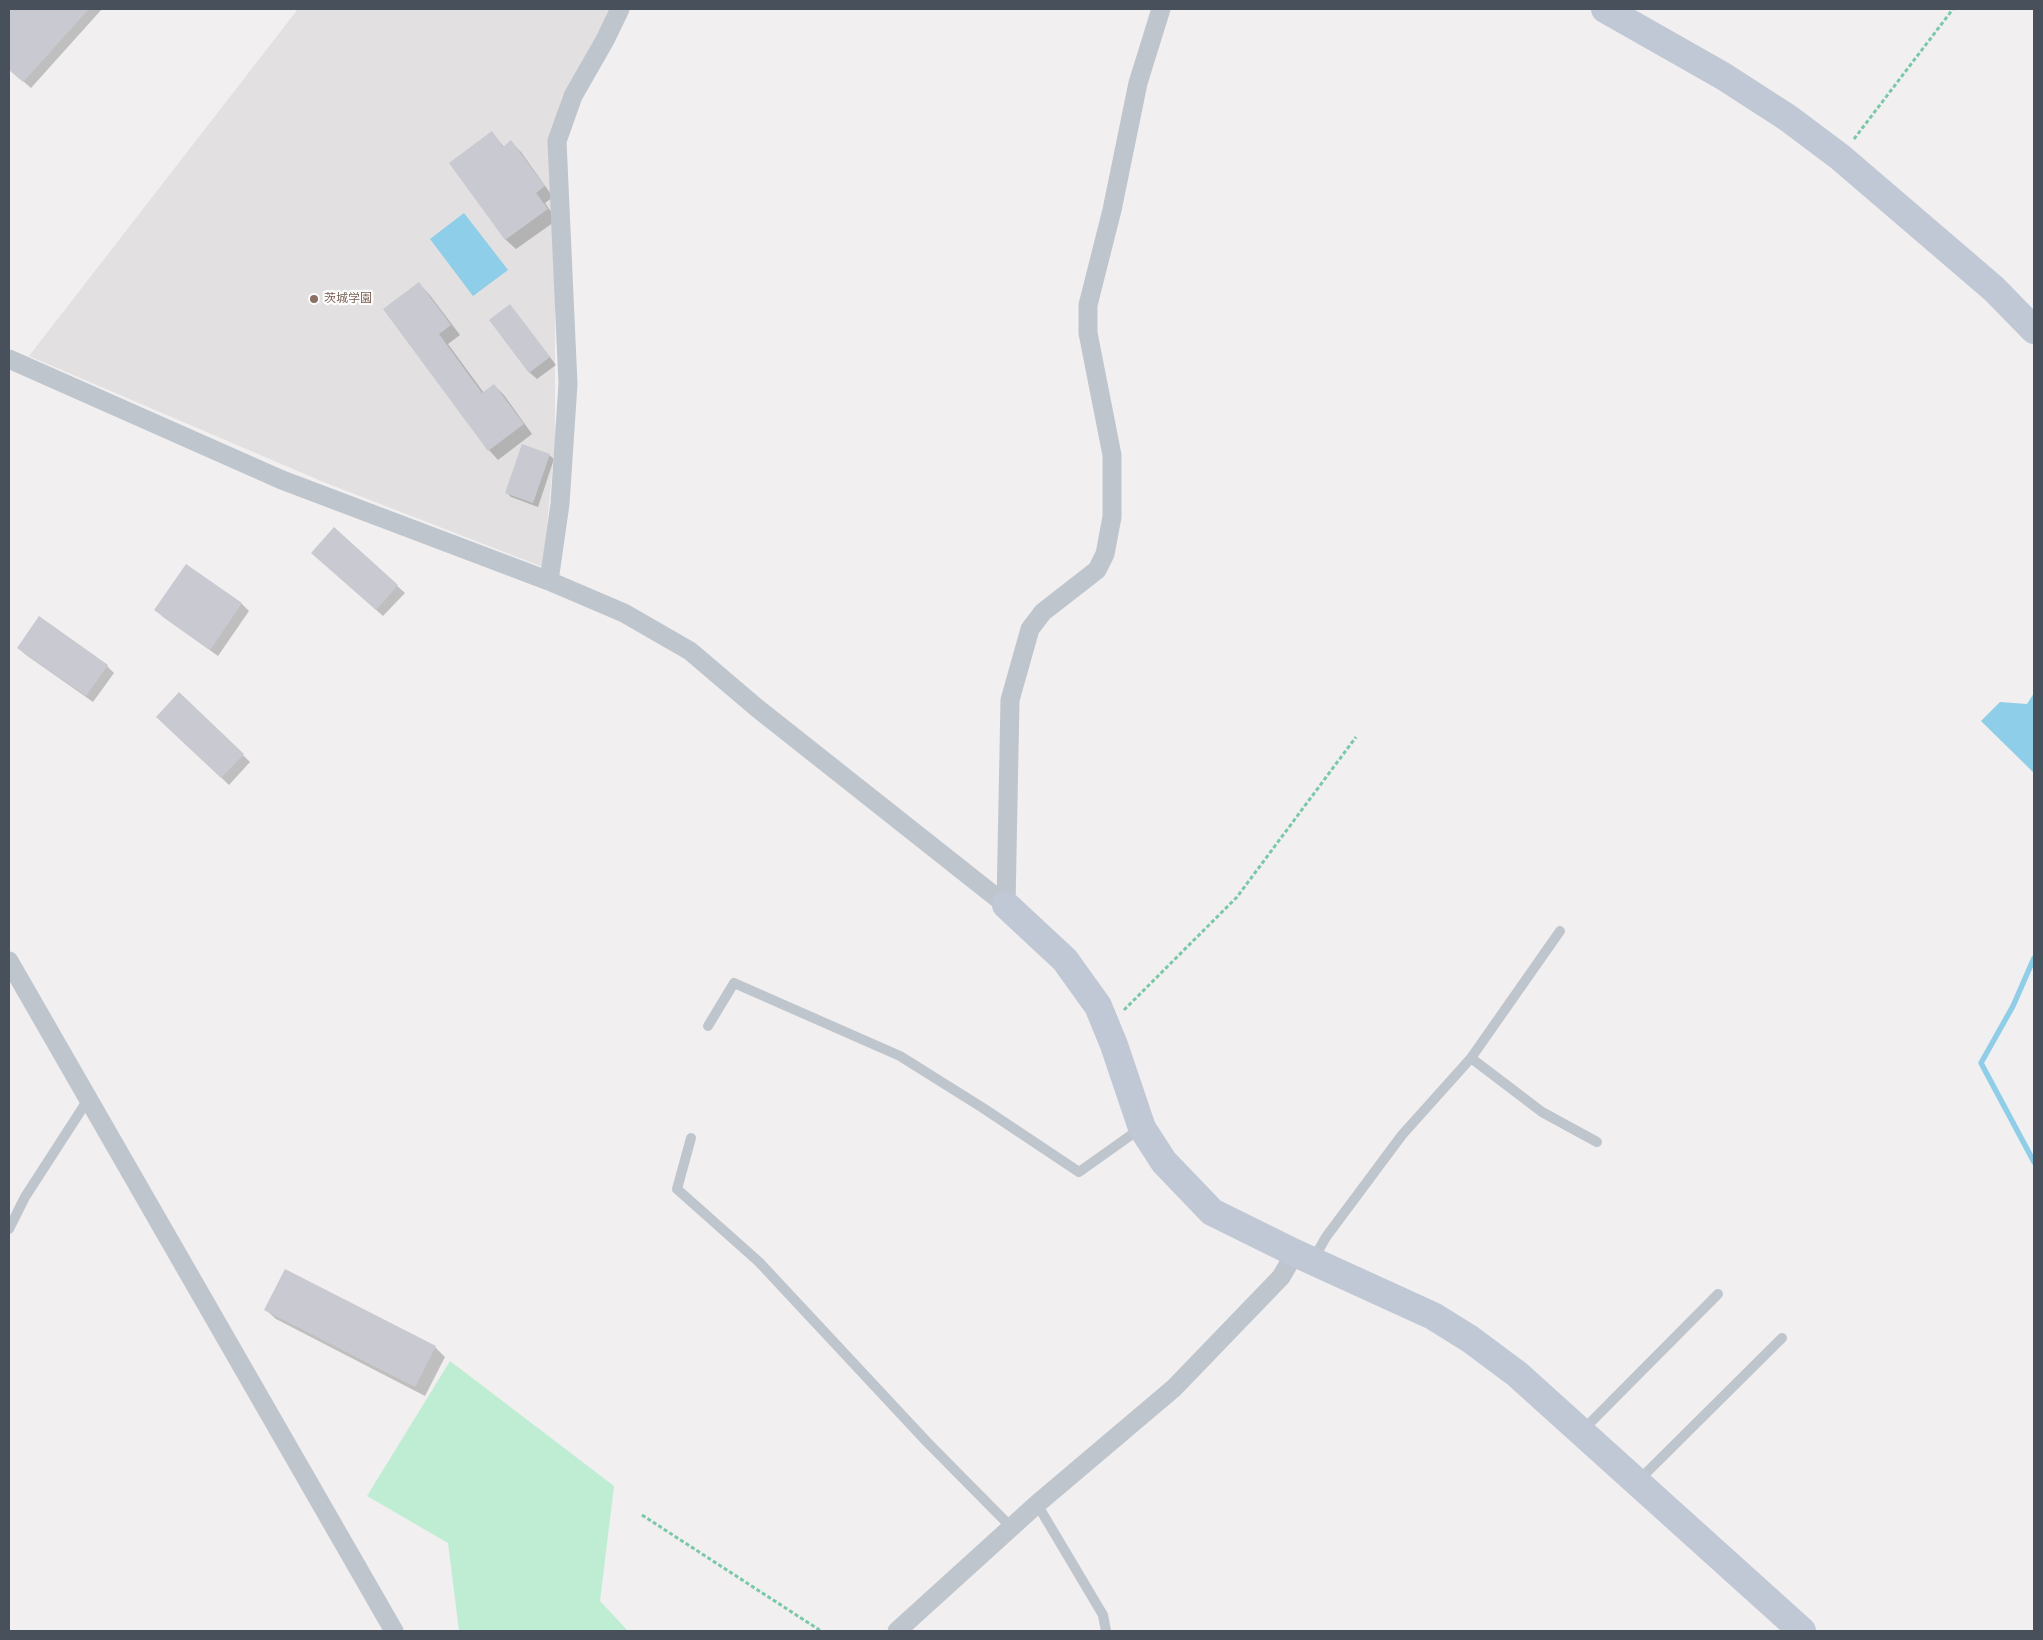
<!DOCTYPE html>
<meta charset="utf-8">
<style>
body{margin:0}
#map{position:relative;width:2043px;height:1640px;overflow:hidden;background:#f1efef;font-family:Poppins,sans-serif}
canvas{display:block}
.frame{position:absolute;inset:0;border:10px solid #48505b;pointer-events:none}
</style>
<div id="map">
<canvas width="2043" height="1640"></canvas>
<div class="frame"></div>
</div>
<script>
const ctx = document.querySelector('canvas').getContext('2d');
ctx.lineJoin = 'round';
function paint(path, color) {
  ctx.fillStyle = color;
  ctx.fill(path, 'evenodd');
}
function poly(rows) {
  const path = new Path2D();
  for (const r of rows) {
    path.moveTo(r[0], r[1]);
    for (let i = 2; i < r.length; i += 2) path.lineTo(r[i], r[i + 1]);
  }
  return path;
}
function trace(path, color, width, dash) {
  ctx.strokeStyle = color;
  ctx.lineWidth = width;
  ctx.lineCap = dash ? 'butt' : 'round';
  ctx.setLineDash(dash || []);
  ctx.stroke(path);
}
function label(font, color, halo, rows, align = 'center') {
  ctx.font = font + ' Poppins,"Noto Sans JP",sans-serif';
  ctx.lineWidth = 4.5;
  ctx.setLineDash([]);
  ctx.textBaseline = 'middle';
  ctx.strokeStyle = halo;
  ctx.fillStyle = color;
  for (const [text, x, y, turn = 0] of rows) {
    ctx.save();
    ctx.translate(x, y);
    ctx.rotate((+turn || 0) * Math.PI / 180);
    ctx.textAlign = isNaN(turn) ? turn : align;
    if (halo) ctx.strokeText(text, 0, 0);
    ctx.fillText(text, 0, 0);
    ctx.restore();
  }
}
paint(poly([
 [298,9,610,9,588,56,562,96,550,146,555,242,555,443,543,567,321,481,29,356]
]), '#e2e0e0');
paint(poly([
 [450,1361,614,1486,600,1601,628,1631,459,1631,448,1543,367,1496]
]), '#bfedd4');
paint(poly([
 [464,213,508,270,473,296,430,239],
 [2034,693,2034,773,1981,721,2000,702,2027,704]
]), '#8ecee8');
paint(poly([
 [9,9,102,9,31,88,9,69],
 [492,133,504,147,511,142,521,152,553,197,545,203,557,220,516,249,506,240,451,163],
 [419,284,429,294,460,335,448,344,484,393,494,385,504,395,532,434,498,460,489,450,385,310],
 [510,305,556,365,537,379,529,372],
 [549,455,554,459,538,507,511,497,507,493],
 [334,529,405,593,383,616,320,560],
 [187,566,242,604,249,611,218,656,163,617,156,610],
 [18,648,107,666,114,673,93,702,26,655],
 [179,693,250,762,229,785,158,717],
 [266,1310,435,1347,445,1357,425,1396,276,1319]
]), '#0003');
trace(poly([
 [2034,958,2013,1006,1981,1063,2034,1162]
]), '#8ecee8', 5.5);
paint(poly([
 [9,9,89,9,23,82,9,70],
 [492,131,503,147,511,140,545,186,536,193,548,209,505,240,449,163],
 [419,282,451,325,439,334,482,393,494,384,524,424,488,451,383,309],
 [510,304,550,357,529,373,489,320],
 [522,444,550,454,533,503,505,493],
 [334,527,398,585,376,610,311,553],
 [186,564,242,603,210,650,154,610],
 [39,616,108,665,86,696,17,648],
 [179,692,244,754,221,778,156,717],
 [285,1269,436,1346,415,1387,264,1310]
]), '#c9cad1');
trace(poly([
 [1854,139,1953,9],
 [1124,1010,1237,897,1356,737],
 [642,1515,821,1631]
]), '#79c9a8', 3, [4, 2.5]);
trace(poly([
 [708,1026,734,983,900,1056,983,1108,1079,1172,1141,1128],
 [1471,1058,1542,1112,1597,1142],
 [691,1138,677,1189,759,1262,927,1442,1011,1527],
 [9,1229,25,1197,89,1098],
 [1313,1260,1326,1237,1402,1135,1471,1058,1560,931],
 [1582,1431,1718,1294],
 [1637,1482,1782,1338],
 [1037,1504,1103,1615,1106,1631]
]), '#bec5cd', 10);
trace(poly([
 [9,359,282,480,549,581,624,613,690,651,757,708,1006,905],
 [549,581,560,504,568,384,557,141,573,96,605,40,620,9],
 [1006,905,1010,700,1030,629,1043,612,1097,570,1105,554,1112,517,1112,455,1088,333,1088,305,1112,210,1138,83,1161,9],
 [9,961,394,1631],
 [897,1631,1037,1504,1174,1388,1281,1277,1295,1253]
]), '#bec5cd', 19);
trace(poly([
 [1605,9,1723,76,1788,118,1840,157,1994,289,2034,330],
 [1006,905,1065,960,1098,1006,1114,1045,1142,1128,1164,1162,1212,1212,1295,1253,1433,1316,1470,1339,1517,1374,1802,1631]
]), '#c0c8d5', 28);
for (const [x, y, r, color] of [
 [314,299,5,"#8d6e63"]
]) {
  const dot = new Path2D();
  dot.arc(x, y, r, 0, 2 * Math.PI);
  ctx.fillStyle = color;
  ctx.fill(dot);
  trace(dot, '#fff', 2);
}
label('12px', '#785e54', '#fff', [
 ["茨城学園",324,299]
], 'left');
</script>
